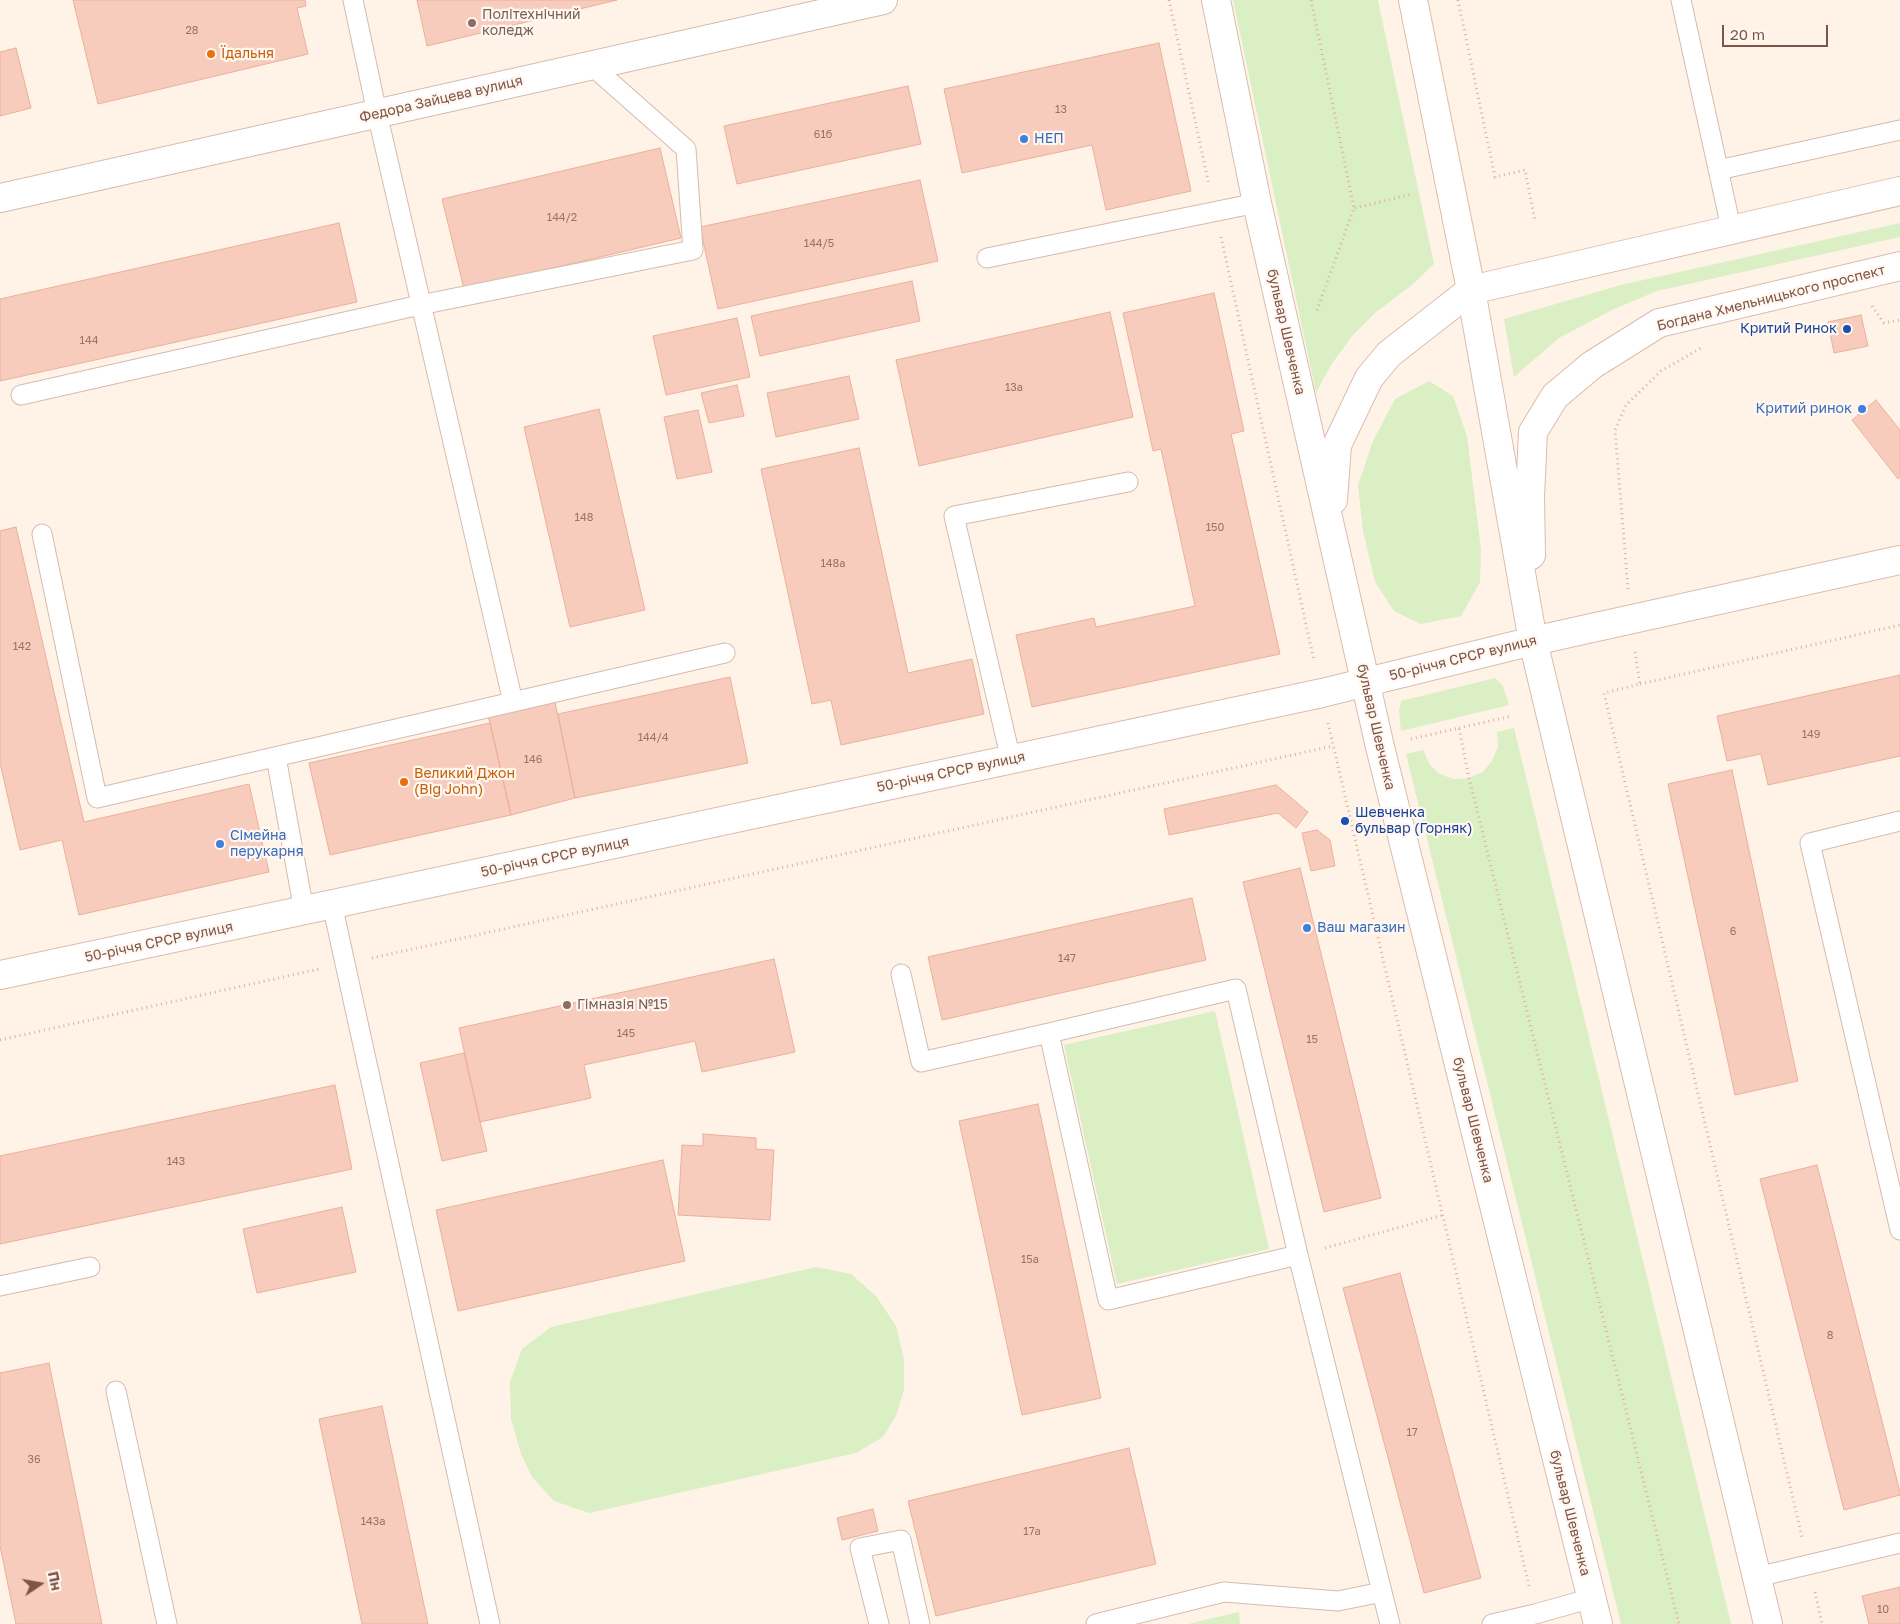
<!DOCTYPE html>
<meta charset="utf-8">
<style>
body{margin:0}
#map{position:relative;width:1900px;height:1624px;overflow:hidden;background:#fff3e8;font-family:"Golos Text",sans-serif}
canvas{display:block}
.north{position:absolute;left:15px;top:1559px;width:50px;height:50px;-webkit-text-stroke:4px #fff7f0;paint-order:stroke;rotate:78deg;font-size:14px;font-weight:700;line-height:20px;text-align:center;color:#7d5448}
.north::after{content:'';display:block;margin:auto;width:18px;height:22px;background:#7d5448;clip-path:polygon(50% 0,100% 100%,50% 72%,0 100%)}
.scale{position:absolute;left:1722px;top:25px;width:106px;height:22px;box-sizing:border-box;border:2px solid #7d5448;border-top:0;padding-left:6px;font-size:15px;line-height:18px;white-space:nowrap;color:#7d5448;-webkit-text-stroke:4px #fff7f0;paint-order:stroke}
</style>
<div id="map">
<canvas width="1900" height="1624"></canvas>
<div class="north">Пн</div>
<div class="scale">20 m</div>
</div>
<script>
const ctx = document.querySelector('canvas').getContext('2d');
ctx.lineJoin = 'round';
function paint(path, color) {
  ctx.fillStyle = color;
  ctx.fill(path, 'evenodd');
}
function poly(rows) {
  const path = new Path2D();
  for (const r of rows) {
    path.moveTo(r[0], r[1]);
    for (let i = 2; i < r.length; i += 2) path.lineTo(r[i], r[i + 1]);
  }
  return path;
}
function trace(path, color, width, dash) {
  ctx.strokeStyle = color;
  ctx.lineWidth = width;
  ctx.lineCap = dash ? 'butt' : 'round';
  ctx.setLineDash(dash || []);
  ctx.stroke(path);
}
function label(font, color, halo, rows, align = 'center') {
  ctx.font = font + ' "Golos Text",sans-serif';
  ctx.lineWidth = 4.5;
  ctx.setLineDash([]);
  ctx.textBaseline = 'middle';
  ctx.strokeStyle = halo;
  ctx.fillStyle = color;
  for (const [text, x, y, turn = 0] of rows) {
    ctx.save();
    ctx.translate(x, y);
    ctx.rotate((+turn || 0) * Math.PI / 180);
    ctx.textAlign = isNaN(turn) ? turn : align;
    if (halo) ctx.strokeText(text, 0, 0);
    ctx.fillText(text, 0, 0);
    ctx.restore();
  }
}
paint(poly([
 [1233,0,1378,0,1434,264,1412,285,1376,312,1352,336,1331,365,1316,393],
 [1900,223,1900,237,1657,291,1614,309,1559,338,1514,377,1504,319,1621,285],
 [1429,381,1453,396,1467,436,1481,550,1480,582,1461,616,1421,624,1394,611,1375,582,1363,531,1358,485,1373,441,1395,399],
 [1495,678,1503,686,1509,705,1401,731,1399,711,1401,701],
 [1514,728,1731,1624,1621,1624,1406,754,1423,750,1430,765,1440,774,1453,779,1469,778,1483,772,1492,761,1498,747,1497,732],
 [1215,1011,1269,1249,1117,1284,1064,1045],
 [816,1267,851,1274,876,1296,896,1326,904,1359,904,1390,896,1416,883,1437,856,1453,589,1513,554,1501,532,1477,521,1454,511,1419,510,1382,522,1349,551,1327],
 [1239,1612,1240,1624,1188,1624]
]), '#daefc3');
const building = poly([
 [73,0,305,0,306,6,297,8,308,54,98,104,73,0],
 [417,0,617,0,427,46,417,0],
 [1159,43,1191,191,1106,210,1092,145,962,173,944,89,1159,43],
 [16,48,31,108,0,116,0,52,16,48],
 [908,86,921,144,737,184,724,126,908,86],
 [660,148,681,238,464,289,442,199,660,148],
 [920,180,938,261,718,309,700,227,920,180],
 [339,223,357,302,0,381,0,299,339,223],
 [912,281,920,321,760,356,751,316,912,281],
 [1214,293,1244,431,1231,434,1280,654,1032,707,1016,635,1094,618,1096,627,1195,606,1161,449,1153,451,1123,313,1214,293],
 [1110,312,1133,417,919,466,896,360,1110,312],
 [1861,315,1868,346,1834,353,1828,322,1861,315],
 [737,318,750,377,666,395,653,336,737,318],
 [849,376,859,419,776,437,767,393,849,376],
 [737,385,744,416,709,423,701,393,737,385],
 [1876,400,1900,430,1900,477,1898,479,1852,420,1876,400],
 [599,409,645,610,570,627,524,427,599,409],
 [698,410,712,472,677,479,664,417,698,410],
 [859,448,908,673,972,659,984,714,841,745,831,700,812,704,761,469,859,448],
 [16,527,84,822,249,784,269,872,79,915,62,840,20,850,0,763,0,531,16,527],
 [1900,675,1900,756,1768,785,1761,754,1727,761,1717,716,1900,675],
 [730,677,748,763,575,798,558,714,730,677],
 [554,697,575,798,511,815,490,723,486,711,554,697],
 [490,723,511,815,330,855,309,763,490,723],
 [1732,770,1798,1081,1735,1095,1668,784,1732,770],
 [1276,785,1308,812,1296,828,1278,813,1169,835,1164,809,1276,785],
 [1317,830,1330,840,1335,866,1311,871,1302,833,1317,830],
 [1300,868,1381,1198,1324,1212,1243,882,1300,868],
 [1192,898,1206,960,942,1020,928,957,1192,898],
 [774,959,795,1052,702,1072,695,1041,584,1065,591,1098,480,1122,459,1028,774,959],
 [464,1053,487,1151,442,1161,420,1063,464,1053],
 [335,1085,352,1169,0,1244,0,1156,335,1085],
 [1038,1104,1101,1398,1022,1415,959,1121,1038,1104],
 [703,1134,756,1138,756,1149,774,1150,770,1220,678,1215,682,1145,703,1146,703,1134],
 [663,1160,685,1261,458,1311,436,1210,663,1160],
 [1817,1165,1900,1492,1900,1495,1844,1510,1760,1179,1817,1165],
 [342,1207,356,1272,257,1293,243,1229,342,1207],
 [1400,1273,1481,1578,1424,1593,1343,1288,1400,1273],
 [49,1363,102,1624,16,1624,0,1546,0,1373,49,1363],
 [382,1406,428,1624,362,1624,319,1419,382,1406],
 [1129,1448,1156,1564,936,1616,908,1501,1129,1448],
 [873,1509,878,1531,842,1540,837,1518,873,1509],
 [1900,1587,1900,1624,1869,1624,1862,1596,1900,1587]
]);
paint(building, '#f7ccbc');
trace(building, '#ecaf9a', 1);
const lane = poly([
 [353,0,377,113,513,702],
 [1681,0,1731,228],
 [1718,170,1900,130],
 [987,258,1257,203],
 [21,395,420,305,693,250,686,149,591,65],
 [42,534,97,798,725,653],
 [276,757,304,911],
 [1011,760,954,516,1128,482],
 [1900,821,1810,843,1900,1230],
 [332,904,490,1624],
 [901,974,921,1062,1049,1033,1108,1300,1298,1255],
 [1049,1033,1236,989,1298,1255,1390,1624],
 [0,1286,90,1267],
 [116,1391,167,1624],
 [1757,1577,1900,1543],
 [879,1624,860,1548,901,1540,920,1624],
 [1096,1624,1224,1592,1338,1601,1382,1592],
 [1492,1624,1535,1614,1592,1598]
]);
const street = poly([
 [0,198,883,0]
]);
const secondary = poly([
 [1216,0,1257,203,1380,747,1598,1624],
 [1413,0,1471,290,1533,641,1768,1624],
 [1333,500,1337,445,1369,378,1389,354,1471,290,1900,191],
 [1531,555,1530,496,1533,432,1555,396,1592,365,1659,323,1900,266],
 [0,975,1322,693,1533,641,1900,560]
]);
trace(lane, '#d5bbae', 21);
trace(street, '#d5bbae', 30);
trace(secondary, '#dbbcad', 30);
trace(poly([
 [1169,0,1209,185],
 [1311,0,1354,208,1316,313],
 [1458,0,1495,177,1525,170,1535,221],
 [1355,208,1412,194],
 [1221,237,1314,661],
 [1872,306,1884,323,1900,320],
 [1628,589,1615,430,1626,405,1661,371,1701,348],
 [1635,652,1640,684,1604,693,1802,1537],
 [1640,684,1900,625],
 [1328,723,1529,1586],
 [1459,728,1512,716],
 [1411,739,1459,728,1469,778,1679,1624],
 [372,958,1333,746],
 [0,1040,319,969],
 [1325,1248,1443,1215],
 [1815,1592,1822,1624]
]), '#ddaf9e', 3, [1, 4]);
trace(lane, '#fff', 19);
trace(street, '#fff', 28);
trace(secondary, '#fff', 28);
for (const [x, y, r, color] of [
 [472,23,5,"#8d6e63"],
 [211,54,5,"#e8710a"],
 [1024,139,5,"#3f7fe0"],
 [1847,329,5,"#1a4fb4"],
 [1862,409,5,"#3f7fe0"],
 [404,782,5,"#e8710a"],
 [1345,821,5,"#1a4fb4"],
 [220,844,5,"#3f7fe0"],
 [1307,928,5,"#3f7fe0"],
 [567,1005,5,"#8d6e63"]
]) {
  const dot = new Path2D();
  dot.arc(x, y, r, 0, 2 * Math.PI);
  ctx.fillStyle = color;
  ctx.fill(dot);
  trace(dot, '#fff7f0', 2);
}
label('11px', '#9c7265', null, [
 ["28",192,31],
 ["13",1061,110],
 ["61б",823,135],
 ["144/2",562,218],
 ["144/5",819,244],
 ["144",89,341],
 ["13а",1014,388],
 ["148",584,518],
 ["150",1215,528],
 ["148а",833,564],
 ["142",22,647],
 ["149",1811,735],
 ["144/4",653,738],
 ["146",533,760],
 ["6",1733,932],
 ["147",1067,959],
 ["145",626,1034],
 ["15",1312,1040],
 ["143",176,1162],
 ["15а",1030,1260],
 ["8",1830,1336],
 ["17",1412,1433],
 ["36",34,1460],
 ["143а",373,1522],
 ["17а",1032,1532],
 ["10",1883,1610]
]);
label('14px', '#785e54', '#fff7f0', [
 ["Політехнічний",482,15],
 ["коледж",482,31],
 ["Гімназія №15",577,1005]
], 'left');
label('14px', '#c56008', '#fff7f0', [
 ["Їдальня",221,54],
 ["Великий Джон",414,774],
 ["(Big John)",414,790]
], 'left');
label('14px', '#7d5448', '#fff7f0', [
 ["Федора Зайцева вулиця",441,99,-13],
 ["Богдана Хмельницького проспект",1771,298,-14],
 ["бульвар Шевченка",1286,332,77],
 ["50-річчя СРСР вулиця",1463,658,-14],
 ["бульвар Шевченка",1376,727,77],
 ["50-річчя СРСР вулиця",951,772,-12],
 ["50-річчя СРСР вулиця",555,857,-12],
 ["50-річчя СРСР вулиця",159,942,-12],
 ["бульвар Шевченка",1473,1120,76],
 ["бульвар Шевченка",1570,1513,76]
]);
label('14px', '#366cbe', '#fff7f0', [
 ["НЕП",1034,139],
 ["Критий ринок",1852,409,"right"],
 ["Сімейна",230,836],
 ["перукарня",230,852],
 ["Ваш магазин",1317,928]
], 'left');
label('14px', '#164399', '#fff7f0', [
 ["Критий Ринок",1837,329],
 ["Шевченка",1355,813,"left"],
 ["бульвар (Горняк)",1355,829,"left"]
], 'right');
</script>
